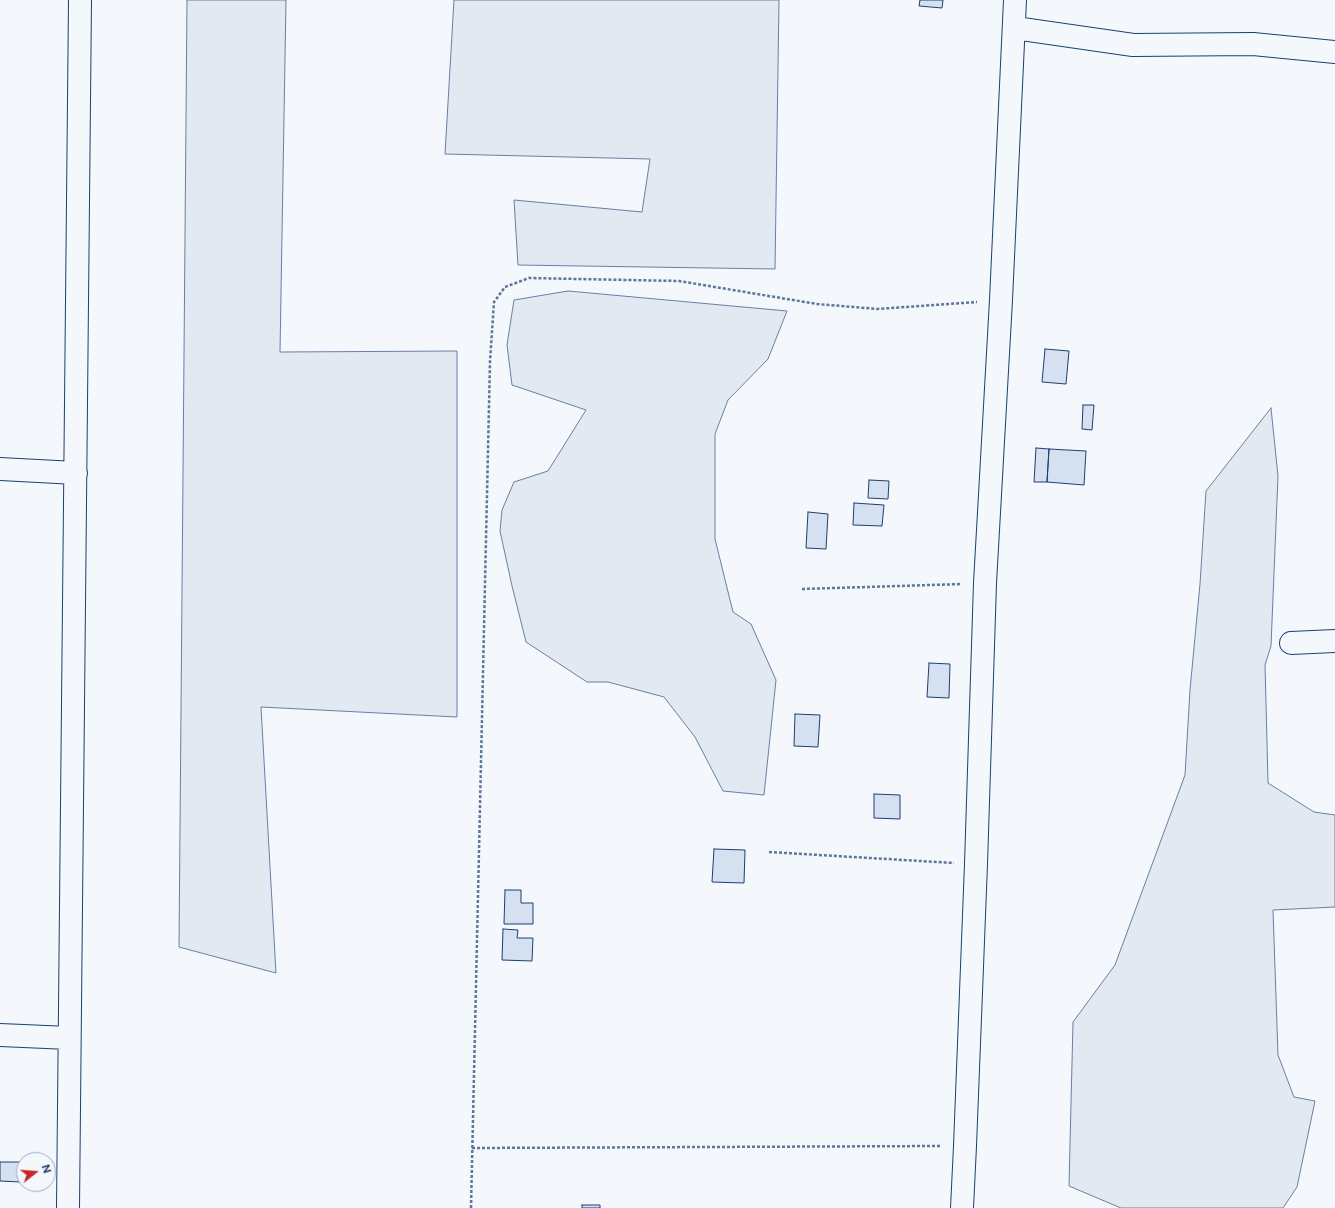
<!DOCTYPE html>
<style>
body{margin:0}
#map{position:relative;width:1335px;height:1208px;overflow:hidden;background:#f4f7fb;font-family:"Public Sans",sans-serif}
canvas{display:block}
.north{position:absolute;left:16px;top:1152px;width:40px;height:40px;box-sizing:border-box;background:#f4f7fb;border:1px solid #9eadc5;border-radius:50%;rotate:73deg;font-size:11px;font-weight:700;line-height:16px;text-align:center;color:#1d3f73}
.north::after{content:'';display:block;margin:auto;width:14px;height:18px;background:#c62828;clip-path:polygon(50% 0,100% 100%,50% 72%,0 100%)}
</style>
<div id="map">
<canvas width="1335" height="1208"></canvas>
<div class="north">N</div>
</div>
<script>
const ctx = document.querySelector('canvas').getContext('2d');
ctx.lineJoin = 'round';
function paint(path, color) {
  ctx.fillStyle = color;
  ctx.fill(path, 'evenodd');
}
function poly(rows) {
  const path = new Path2D();
  for (const r of rows) {
    path.moveTo(r[0], r[1]);
    for (let i = 2; i < r.length; i += 2) path.lineTo(r[i], r[i + 1]);
  }
  return path;
}
function trace(path, color, width, dash) {
  ctx.strokeStyle = color;
  ctx.lineWidth = width;
  ctx.lineCap = dash ? 'butt' : 'round';
  ctx.setLineDash(dash || []);
  ctx.stroke(path);
}
const green = poly([
 [187,0,286,0,280,352,457,351,457,717,261,707,276,973,179,947,187,0],
 [454,0,779,0,775,269,518,265,514,200,642,212,650,159,445,154,454,0],
 [568,291,787,311,768,359,728,400,715,434,715,539,733,612,751,624,776,680,764,795,723,791,695,737,664,697,608,682,587,682,526,642,512,586,500,531,502,510,514,482,548,471,586,410,512,385,507,345,514,300,568,291],
 [1271,408,1278,476,1271,646,1265,665,1268,783,1314,812,1335,815,1335,907,1273,910,1278,1055,1294,1097,1315,1101,1297,1187,1283,1208,1121,1208,1069,1186,1073,1022,1115,965,1185,775,1190,690,1200,584,1206,491,1271,408]
]);
paint(green, '#e3e9f0');
trace(green, '#687fa3', 1);
const building = poly([
 [920,0,943,0,942,8,919,6,920,0],
 [1045,349,1069,351,1066,384,1042,382,1045,349],
 [1083,405,1094,405,1092,430,1082,429,1083,405],
 [1036,448,1049,449,1047,482,1034,482,1036,448],
 [1049,449,1086,451,1084,485,1047,482,1049,449],
 [869,480,889,481,888,499,868,498,869,480],
 [854,503,884,505,882,526,853,525,854,503],
 [808,512,828,514,826,549,806,548,808,512],
 [929,663,950,664,949,698,927,697,929,663],
 [795,714,820,715,818,747,794,746,795,714],
 [874,794,900,795,900,819,874,818,874,794],
 [714,849,745,850,744,883,712,882,714,849],
 [505,890,521,890,521,903,533,903,533,924,504,924,505,890],
 [503,929,518,930,517,938,533,938,532,961,502,960,503,929],
 [0,1162,21,1162,21,1182,0,1181,0,1162],
 [582,1205,600,1205,600,1208,582,1208,582,1205]
]);
paint(building, '#d5e0f0');
trace(building, '#1d3f73', 1);
const minor = poly([
 [1015,28,1133,45,1253,44,1335,52],
 [0,469,76,473],
 [1291,643,1335,641],
 [0,1035,69,1038],
 [68,1208,80,0],
 [962,1208,965,1146,976,864,985,583,1001,300,1015,0]
]);
trace(minor, '#1d3f73', 24);
trace(poly([
 [802,589,962,584],
 [769,852,954,863],
 [472,1148,941,1146],
 [471,1208,490,361,494,302,505,287,529,278,679,281,817,304,877,309,977,302]
]), '#5e769c', 2.5, [3, 2]);
trace(minor, '#f4f7fb', 22);
</script>
